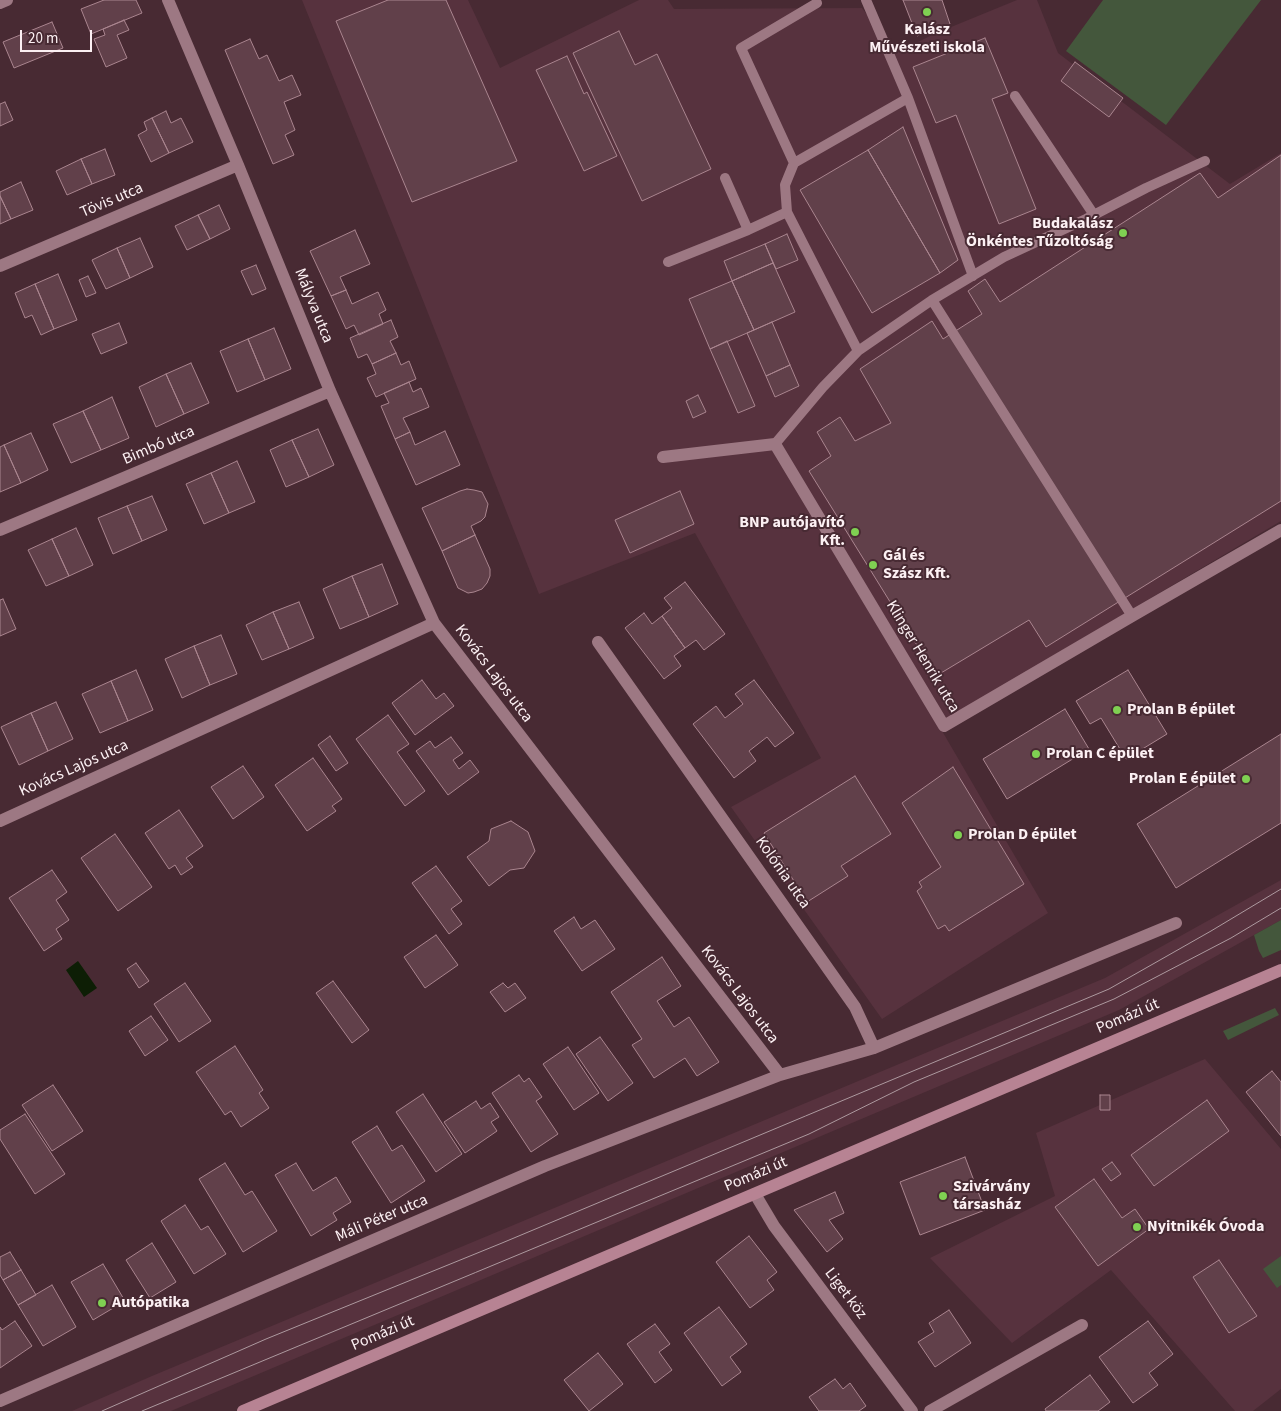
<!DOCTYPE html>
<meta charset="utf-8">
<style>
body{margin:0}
#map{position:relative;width:1281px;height:1411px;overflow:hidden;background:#482a33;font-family:"Source Sans 3",sans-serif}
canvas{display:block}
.scale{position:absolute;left:20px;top:30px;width:72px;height:22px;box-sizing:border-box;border:2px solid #fcf0f3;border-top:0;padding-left:6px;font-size:15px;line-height:18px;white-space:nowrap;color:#fcf0f3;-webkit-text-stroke:4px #482a33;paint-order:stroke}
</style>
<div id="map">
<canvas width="1281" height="1411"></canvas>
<div class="scale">20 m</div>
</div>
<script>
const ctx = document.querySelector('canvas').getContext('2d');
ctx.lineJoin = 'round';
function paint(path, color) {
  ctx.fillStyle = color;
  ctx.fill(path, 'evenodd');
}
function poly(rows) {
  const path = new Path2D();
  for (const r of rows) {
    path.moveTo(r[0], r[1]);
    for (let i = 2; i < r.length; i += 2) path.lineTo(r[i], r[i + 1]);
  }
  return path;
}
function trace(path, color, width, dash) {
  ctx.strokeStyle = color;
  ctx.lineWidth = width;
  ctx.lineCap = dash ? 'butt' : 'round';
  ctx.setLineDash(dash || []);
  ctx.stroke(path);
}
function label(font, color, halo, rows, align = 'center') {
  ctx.font = font + ' "Source Sans 3",sans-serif';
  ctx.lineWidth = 4;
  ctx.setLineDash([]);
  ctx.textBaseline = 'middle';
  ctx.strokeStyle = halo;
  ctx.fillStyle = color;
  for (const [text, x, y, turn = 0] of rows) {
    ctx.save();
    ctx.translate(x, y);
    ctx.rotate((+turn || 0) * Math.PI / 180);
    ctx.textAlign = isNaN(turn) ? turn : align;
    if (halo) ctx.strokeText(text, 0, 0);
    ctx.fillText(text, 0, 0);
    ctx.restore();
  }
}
paint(poly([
 [302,0,468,0,500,68,639,0,668,0,674,9,862,8,896,53,934,34,1017,0,1037,0,1058,53,1230,184,1281,153,1281,521,938,724,1048,913,882,1019,731,807,821,758,695,533,539,594,411,270],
 [1281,880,1281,920,1119,1010,171,1411,72,1411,152,1376,1105,978],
 [1205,1059,1281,1149,1281,1389,1253,1411,1235,1411,1111,1270,1012,1343,930,1258,1055,1196,1036,1133]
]), '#57323e');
paint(poly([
 [1103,0,1261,0,1166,125,1066,51],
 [1281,920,1281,950,1263,958,1259,951,1254,935],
 [1275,1008,1279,1015,1228,1040,1223,1031],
 [1281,1256,1281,1285,1277,1288,1263,1269]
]), '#44573c');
paint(poly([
 [78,961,97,988,84,997,66,970]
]), '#0d1e05');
const building = poly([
 [104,0,136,0,142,13,91,34,81,9,104,0],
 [388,0,446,0,517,161,412,202,336,21,388,0],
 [903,0,942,0,950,24,917,36,903,0],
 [124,20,129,30,117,35,127,58,106,67,94,39,105,35,103,29,124,20],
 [52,22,63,48,14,68,3,42,52,22],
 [619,31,635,65,657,54,711,169,642,201,573,53,619,31],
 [985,38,1008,93,992,99,1036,209,999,224,956,115,936,123,913,67,985,38],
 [250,39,259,59,267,55,279,81,292,75,301,95,284,102,295,130,285,135,294,155,273,164,225,50,250,39],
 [567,56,584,94,587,92,617,156,584,171,536,70,567,56],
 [1075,62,1123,98,1109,117,1061,81,1075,62],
 [5,102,13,120,0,126,0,104,5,102],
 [166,111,171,123,181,118,193,142,169,153,152,118,166,111],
 [152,118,169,153,151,162,138,135,147,130,144,122,152,118],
 [903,127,958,260,940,273,868,150,903,127],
 [105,149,115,175,92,184,81,159,105,149],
 [868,150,940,273,872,313,800,190,868,150],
 [1281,155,1281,501,1046,647,1029,620,936,676,809,471,831,456,817,432,840,417,855,441,891,423,860,369,932,321,943,339,982,314,968,291,985,279,1000,302,1200,173,1218,198,1281,155],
 [81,159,92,184,67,195,56,171,81,159],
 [21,182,33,210,11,219,0,196,0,192,21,182],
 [0,196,11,219,0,224,0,196],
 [219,205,230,229,210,239,198,215,219,205],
 [198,215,210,239,187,250,175,226,198,215],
 [355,230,370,264,340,277,346,290,331,296,310,251,355,230],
 [787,234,798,260,776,269,765,244,787,234],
 [140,238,153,267,130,278,117,248,140,238],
 [765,244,773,263,732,281,724,261,765,244],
 [117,248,130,278,106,289,92,260,117,248],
 [773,263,795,312,754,330,732,281,773,263],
 [256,265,266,289,252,295,241,271,256,265],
 [58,274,77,320,54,329,35,284,58,274],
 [88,276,96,293,86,297,79,280,88,276],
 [732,281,754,330,710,349,689,299,732,281],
 [35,284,54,329,41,335,32,315,25,318,15,293,35,284],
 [346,290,352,304,378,292,386,310,379,314,383,324,359,335,354,325,346,329,331,296,346,290],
 [391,320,398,337,390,341,396,353,372,364,367,354,358,358,350,338,391,320],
 [772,322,790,365,766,376,747,333,772,322],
 [119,323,127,343,101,354,92,334,119,323],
 [274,328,291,369,265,380,248,339,274,328],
 [248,339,265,380,237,392,220,351,248,339],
 [727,341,755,406,738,413,710,349,727,341],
 [396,353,401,365,409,361,416,379,376,397,367,378,376,374,372,364,396,353],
 [191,363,209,403,184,414,166,374,191,363],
 [790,365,799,386,775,397,766,376,790,365],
 [166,374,184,414,156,427,139,387,166,374],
 [409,382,413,392,421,388,429,407,403,418,410,432,395,439,381,406,389,403,384,393,409,382],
 [698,395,706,412,693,418,686,401,698,395],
 [112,397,129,438,101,450,83,411,112,397],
 [83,411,101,450,71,463,53,424,83,411],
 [318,429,334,465,309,477,292,440,318,429],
 [445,431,460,465,416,485,395,439,410,432,415,445,445,431],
 [31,433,48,470,21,483,4,445,31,433],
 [292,440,309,477,286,487,270,450,292,440],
 [4,445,21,483,0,492,0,447,4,445],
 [237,461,255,502,229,513,211,473,237,461],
 [211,473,229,513,204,524,186,484,211,473],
 [467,489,474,490,482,492,488,504,485,517,481,521,471,526,475,535,442,551,422,508,460,491,467,489],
 [680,491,694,524,630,553,615,520,680,491],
 [152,496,167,530,142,541,127,506,152,496],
 [127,506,142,541,113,554,98,518,127,506],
 [76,528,93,565,69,576,52,539,76,528],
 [475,535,490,569,490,576,487,583,482,589,474,592,468,593,458,588,442,551,475,535],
 [52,539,69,576,46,586,28,550,52,539],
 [382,564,398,604,369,617,352,576,382,564],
 [352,576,369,617,340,629,323,589,352,576],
 [685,582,725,634,704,650,696,640,685,648,662,616,672,608,664,598,685,582],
 [3,599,16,629,0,636,0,600,3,599],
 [299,602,314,638,289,649,273,612,299,602],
 [273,612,289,649,262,660,246,625,273,612],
 [644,613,652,624,662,616,685,648,674,656,681,666,664,679,625,628,644,613],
 [221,635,237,674,210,685,194,646,221,635],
 [194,646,210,685,182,698,165,659,194,646],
 [136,670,153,710,128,721,111,681,136,670],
 [1128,670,1167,734,1126,759,1101,718,1090,724,1076,701,1128,670],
 [422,680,436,699,444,693,454,706,415,735,392,703,422,680],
 [754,680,794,733,775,747,767,737,749,751,756,761,734,778,693,724,716,706,725,718,743,704,735,694,754,680],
 [111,681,128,721,100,733,82,694,111,681],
 [56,702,73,739,48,751,31,713,56,702],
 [1065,709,1089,749,1007,799,983,759,1065,709],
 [31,713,48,751,19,765,1,727,31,713],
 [388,715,409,744,397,752,425,791,405,806,356,739,388,715],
 [1281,734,1281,823,1176,888,1137,824,1281,734],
 [330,736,348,763,336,771,318,745,330,736],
 [451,737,463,753,453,760,459,769,470,760,479,772,448,795,416,751,430,741,435,748,451,737],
 [313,758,342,799,332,806,336,811,307,831,275,785,313,758],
 [243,766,264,797,233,819,211,787,243,766],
 [953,767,1024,884,949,931,945,925,938,929,917,891,922,887,919,882,941,867,902,803,953,767],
 [855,776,891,834,841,866,848,876,807,902,764,833,855,776],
 [179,810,203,846,186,858,193,867,181,875,175,865,169,869,145,833,179,810],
 [511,821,528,832,535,851,524,868,510,870,489,886,467,857,489,841,491,829,511,821],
 [115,834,152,887,118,911,81,858,115,834],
 [436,866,462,901,451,909,462,924,449,934,412,883,436,866],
 [52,870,67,892,56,900,69,920,56,929,62,939,44,951,9,898,52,870],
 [574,917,581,929,595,920,615,949,582,971,554,931,574,917],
 [436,935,458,965,425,988,404,957,436,935],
 [662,957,681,986,657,1001,674,1027,689,1017,719,1062,697,1076,685,1058,654,1078,632,1045,642,1039,611,992,662,957],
 [136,963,149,981,139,988,127,969,136,963],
 [333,981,369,1030,352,1043,316,993,333,981],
 [185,983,211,1021,179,1042,154,1004,185,983],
 [503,983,508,988,515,983,526,998,505,1012,490,992,503,983],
 [151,1016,168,1040,145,1056,129,1031,151,1016],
 [600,1037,633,1083,608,1101,576,1054,600,1037],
 [235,1046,263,1090,259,1093,269,1108,241,1127,231,1111,225,1115,196,1072,235,1046],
 [568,1047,599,1093,574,1110,543,1064,568,1047],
 [1272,1071,1281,1082,1281,1136,1246,1092,1272,1071],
 [519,1075,524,1082,529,1078,542,1097,536,1101,558,1134,531,1152,492,1093,519,1075],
 [53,1085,83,1131,52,1151,22,1105,53,1085],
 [423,1094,462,1154,436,1172,396,1112,423,1094],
 [1100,1095,1110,1095,1110,1110,1100,1110,1100,1095],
 [1207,1100,1229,1131,1154,1186,1131,1155,1207,1100],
 [476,1101,481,1109,490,1103,499,1117,491,1122,497,1131,465,1153,444,1122,476,1101],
 [25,1114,65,1174,35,1194,0,1139,0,1130,25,1114],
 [377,1126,392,1151,402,1145,425,1181,391,1203,352,1142,377,1126],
 [965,1157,985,1210,920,1235,900,1182,965,1157],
 [1112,1162,1121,1174,1111,1181,1102,1169,1112,1162],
 [225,1163,245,1195,252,1191,277,1231,243,1252,199,1179,225,1163],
 [296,1163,313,1191,336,1177,351,1202,333,1213,337,1220,311,1236,275,1175,296,1163],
 [1094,1179,1122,1218,1135,1209,1149,1229,1098,1266,1055,1207,1094,1179],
 [835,1192,844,1213,829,1220,843,1239,827,1252,794,1210,835,1192],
 [185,1205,201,1230,208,1226,226,1254,194,1274,161,1221,185,1205],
 [749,1236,777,1272,767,1280,774,1290,750,1308,716,1262,749,1236],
 [152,1243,176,1282,150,1298,126,1260,152,1243],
 [10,1252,21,1270,3,1280,0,1275,0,1257,10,1252],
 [1219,1260,1257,1316,1229,1333,1193,1277,1219,1260],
 [103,1264,125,1301,93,1320,71,1282,103,1264],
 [21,1270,36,1295,18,1305,3,1280,21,1270],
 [52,1285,76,1327,43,1346,18,1305,52,1285],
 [719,1307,747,1344,730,1357,741,1372,722,1386,684,1333,719,1307],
 [949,1310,971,1343,935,1367,918,1342,934,1332,929,1323,949,1310],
 [15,1321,32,1346,0,1368,0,1327,2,1330,15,1321],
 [1148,1321,1173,1354,1149,1373,1158,1385,1133,1403,1099,1357,1148,1321],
 [655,1324,670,1344,659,1352,672,1370,655,1383,627,1344,655,1324],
 [598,1353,623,1384,589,1411,564,1380,598,1353],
 [1090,1375,1110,1402,1098,1411,1046,1411,1045,1409,1090,1375],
 [835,1379,843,1389,850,1383,866,1406,859,1411,819,1411,809,1397,835,1379]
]);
paint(building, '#61404a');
trace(building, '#aa858f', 1);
trace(poly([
 [866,0,908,98,973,276],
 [1015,96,1094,215],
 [794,163,741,48,817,3],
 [725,178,748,230,787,212,858,351,823,387,775,444],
 [787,212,785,185,794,163,908,98],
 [668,262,748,230],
 [932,300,1132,616],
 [858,351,932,300,1004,257,1086,219,1146,188,1205,161]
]), '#9d7883', 10);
trace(poly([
 [168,0,238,165,330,391,434,623],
 [0,3,7,0],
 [0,266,238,165],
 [663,457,775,444,944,726,1132,616,1281,530],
 [0,530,330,391],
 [598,642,855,1007,874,1048],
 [0,821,434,623,780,1075],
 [755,1194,774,1226,912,1411],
 [0,1401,545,1166,780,1075,874,1048,1176,923],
 [930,1411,1082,1325]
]), '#9d7883', 12);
trace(poly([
 [243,1411,1281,970]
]), '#b78393', 12);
trace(poly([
 [102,1411,266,1339,502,1243,1109,989,1211,931,1281,889],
 [142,1411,809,1134,914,1082,1114,999,1231,938,1281,908]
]), '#ad999f', 1);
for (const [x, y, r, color] of [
 [927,12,5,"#7fd052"],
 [1123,233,5,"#7fd052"],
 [855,532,5,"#7fd052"],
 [873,565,5,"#7fd052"],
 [1117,710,5,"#7fd052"],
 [1036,754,5,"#7fd052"],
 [1246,779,5,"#7fd052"],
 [958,835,5,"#7fd052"],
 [943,1196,5,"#7fd052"],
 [1137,1227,5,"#7fd052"],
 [102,1303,5,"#7fd052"]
]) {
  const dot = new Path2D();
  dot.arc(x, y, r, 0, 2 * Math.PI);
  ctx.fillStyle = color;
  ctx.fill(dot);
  trace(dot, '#482a33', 2);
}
label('bold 16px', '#fcf0f3', '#482a33', [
 ["Kalász",927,30,"center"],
 ["Művészeti iskola",927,48,"center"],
 ["Budakalász",1113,224,"right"],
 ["Önkéntes Tűzoltóság",1113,242,"right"],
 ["BNP autójavító",845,523,"right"],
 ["Kft.",845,541,"right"],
 ["Gál és",883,556],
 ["Szász Kft.",883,574],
 ["Prolan B épület",1127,710],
 ["Prolan C épület",1046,754],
 ["Prolan E épület",1236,779,"right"],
 ["Prolan D épület",968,835],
 ["Szivárvány",953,1187],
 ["társasház",953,1205],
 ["Nyitnikék Óvoda",1147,1227],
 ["Autópatika",112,1303]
], 'left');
label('16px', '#fcf0f3', '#482a33', [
 ["Tövis utca",112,201,-23],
 ["Mályva utca",313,306,68],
 ["Bimbó utca",159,446,-23],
 ["Klinger Henrik utca",922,657,59],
 ["Kovács Lajos utca",493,674,53],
 ["Kovács Lajos utca",74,769,-24],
 ["Kolónia utca",782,873,55],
 ["Kovács Lajos utca",739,995,53],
 ["Pomázi út",1128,1017,-23],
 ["Pomázi út",756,1175,-23],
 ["Máli Péter utca",382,1219,-23],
 ["Liget köz",845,1294,53],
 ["Pomázi út",383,1334,-23]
]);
</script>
